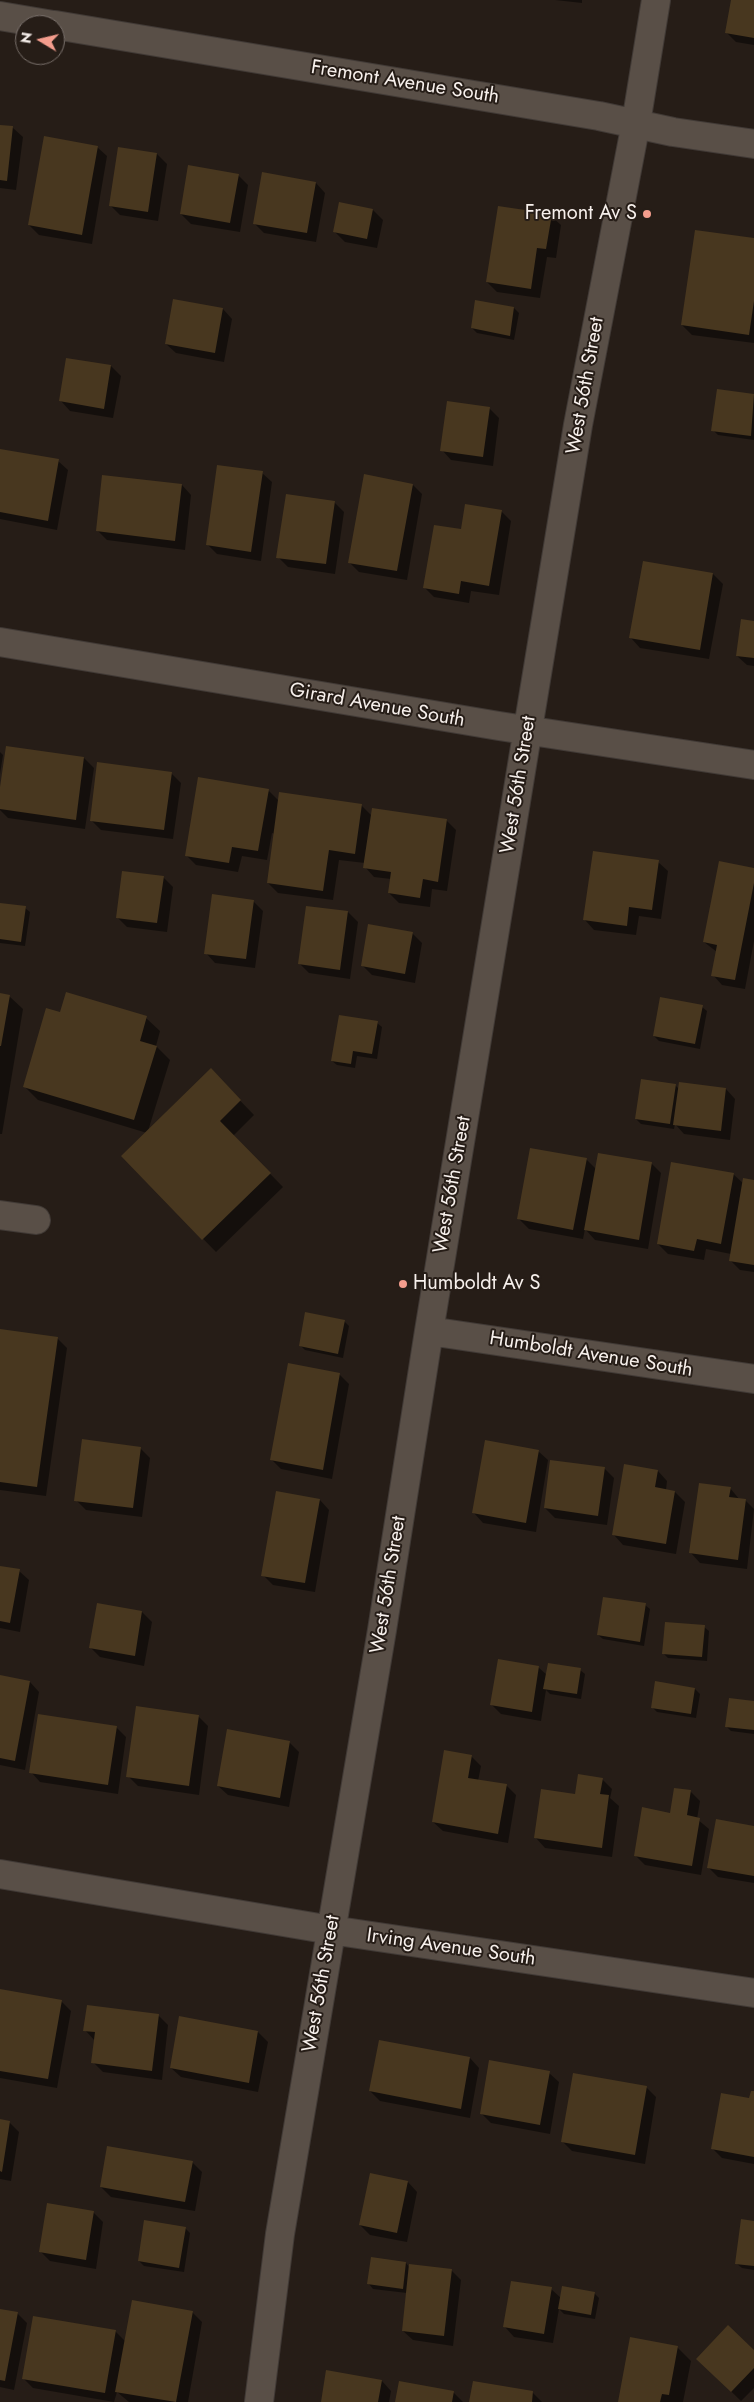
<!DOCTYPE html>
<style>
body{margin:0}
#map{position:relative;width:754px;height:2402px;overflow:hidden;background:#261d17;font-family:Jost,sans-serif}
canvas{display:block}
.north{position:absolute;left:15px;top:15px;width:50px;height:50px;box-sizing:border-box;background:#261d17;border:1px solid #7a716c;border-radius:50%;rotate:279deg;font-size:14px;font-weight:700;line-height:20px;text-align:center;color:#f7f0ec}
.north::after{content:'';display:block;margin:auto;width:18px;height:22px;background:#f49d8d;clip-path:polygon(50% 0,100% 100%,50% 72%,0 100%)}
</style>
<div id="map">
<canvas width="754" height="2402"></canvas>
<div class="north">N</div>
</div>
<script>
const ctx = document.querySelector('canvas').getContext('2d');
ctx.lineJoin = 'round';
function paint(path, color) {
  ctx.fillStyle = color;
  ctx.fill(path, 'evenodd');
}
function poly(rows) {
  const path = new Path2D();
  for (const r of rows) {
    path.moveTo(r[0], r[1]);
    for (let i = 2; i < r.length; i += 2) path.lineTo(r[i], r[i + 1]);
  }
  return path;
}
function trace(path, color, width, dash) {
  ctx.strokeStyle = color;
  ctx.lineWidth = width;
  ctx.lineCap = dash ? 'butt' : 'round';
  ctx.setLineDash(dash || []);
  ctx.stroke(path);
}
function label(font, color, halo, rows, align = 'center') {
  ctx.font = font + ' Jost,sans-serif';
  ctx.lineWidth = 4;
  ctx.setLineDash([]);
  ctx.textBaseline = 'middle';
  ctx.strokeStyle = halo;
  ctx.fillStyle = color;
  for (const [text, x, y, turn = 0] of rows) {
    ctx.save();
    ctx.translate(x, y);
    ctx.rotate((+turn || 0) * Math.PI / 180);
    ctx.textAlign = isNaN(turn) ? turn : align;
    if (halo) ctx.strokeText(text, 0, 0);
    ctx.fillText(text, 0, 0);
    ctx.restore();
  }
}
paint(poly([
 [555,0,582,0,582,3],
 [732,0,754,0,754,45,736,42,726,32],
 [0,126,13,128,23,137,16,190,0,188],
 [97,147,107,156,92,244,39,235,29,225],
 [119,148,157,154,167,164,158,221,120,215,111,206],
 [238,175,248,185,240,232,191,224,181,214],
 [316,183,325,193,316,242,264,233,254,223],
 [373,210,383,220,377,248,345,242,335,232],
 [551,216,561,225,556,258,547,257,540,298,497,292,487,282],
 [754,240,754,343,692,335,682,325],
 [514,308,519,313,514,340,477,333,472,328],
 [223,309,232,319,224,362,176,353,166,344],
 [67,359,111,366,121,376,113,418,70,411,61,401],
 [718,390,754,395,754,440,718,435,713,430],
 [489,408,499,418,493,466,451,460,442,450],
 [0,450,58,461,68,470,57,530,0,519],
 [262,473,272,482,261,561,217,554,207,544],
 [182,485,191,495,185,550,107,540,97,530],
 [413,485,422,494,407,580,359,572,349,562],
 [334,502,344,512,335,574,288,567,278,557],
 [501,511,511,521,499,595,471,591,469,603,434,597,425,588],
 [644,562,713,574,723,584,709,659,640,648,631,638],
 [754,622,754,666,747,665,737,656],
 [0,752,3,755,0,774],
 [84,758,94,768,85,829,8,818,0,810,0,796],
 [171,773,181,783,173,839,101,830,91,820],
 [269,791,279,801,361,805,372,816,446,820,456,830,447,891,432,889,430,907,399,903,389,893,391,879,374,877,365,867,365,863,339,860,333,900,278,893,268,883,275,834,272,833,267,860,242,856,238,872,196,865,186,855],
 [658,862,668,871,661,919,639,916,636,935,594,930,585,920],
 [754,869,754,941,745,989,722,985,713,975,717,952,704,942],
 [163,877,173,887,167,932,127,927,117,917],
 [253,901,263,911,255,968,215,963,206,953],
 [0,904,25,908,30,912,25,946,0,943],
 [348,912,358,922,350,979,309,973,300,964],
 [412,933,422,943,415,983,372,975,362,965],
 [0,994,9,996,23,1009,2,1134,0,1134],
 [702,1007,707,1011,700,1049,659,1041,654,1036],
 [60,1013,146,1018,160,1031,156,1046,170,1060,148,1131,224,1084,254,1115,233,1136,283,1187,216,1252,123,1157,147,1133,38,1100,24,1086],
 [377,1023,382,1027,377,1059,357,1056,355,1068,337,1065,332,1061],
 [675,1085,679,1089,726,1089,735,1099,730,1140,684,1134,675,1124,674,1129,641,1124,636,1119],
 [586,1159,596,1169,652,1164,661,1173,648,1249,595,1240,585,1229,583,1239,529,1229,519,1219],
 [733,1174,744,1184,754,1181,754,1272,740,1270,730,1260,731,1254,706,1249,704,1260,668,1254,658,1244],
 [344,1321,349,1326,343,1358,305,1350,300,1345],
 [0,1332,57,1338,67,1348,46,1496,0,1490],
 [339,1374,349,1384,332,1479,281,1469,272,1460],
 [140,1448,150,1458,142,1517,86,1510,76,1500],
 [538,1451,548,1460,536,1532,483,1523,474,1513],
 [604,1468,614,1478,607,1525,555,1518,545,1508],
 [658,1471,667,1481,666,1490,675,1492,685,1502,676,1554,623,1545,614,1535],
 [730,1488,740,1500,745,1500,754,1509,747,1569,700,1563,691,1553],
 [320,1500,329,1510,315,1592,273,1585,263,1575],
 [0,1567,19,1571,29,1580,20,1632,0,1628],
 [645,1605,650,1609,644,1646,603,1639,598,1635],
 [142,1612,152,1622,144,1666,100,1657,90,1647],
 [704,1627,709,1631,707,1661,668,1658,663,1653],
 [538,1667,547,1675,580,1670,585,1674,581,1699,550,1694,546,1690,541,1721,501,1714,491,1704],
 [0,1676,30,1682,39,1692,25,1770,0,1765],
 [695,1689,700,1694,696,1718,657,1712,652,1707],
 [754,1702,754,1734,731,1731,726,1726],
 [198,1716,208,1726,199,1795,138,1786,128,1776],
 [116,1727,126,1737,118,1794,40,1782,31,1772],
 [289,1742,299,1752,289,1807,228,1795,218,1786],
 [471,1756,481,1766,478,1781,507,1786,516,1795,508,1843,443,1831,433,1822],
 [602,1779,612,1789,610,1798,619,1806,612,1857,545,1848,536,1838,576,1796],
 [690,1791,700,1801,697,1819,709,1829,701,1875,645,1865,635,1855],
 [754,1827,754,1883,718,1877,708,1867],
 [0,1991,61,2001,71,2011,57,2088,0,2078],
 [159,2016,168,2025,162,2080,103,2072,93,2062,95,2041,85,2030],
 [258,2032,268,2042,258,2092,181,2077,171,2068],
 [470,2058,479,2068,470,2118,380,2101,370,2091],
 [549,2073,559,2082,550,2134,491,2123,481,2113],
 [574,2075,647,2088,656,2097,645,2164,572,2151,562,2141],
 [754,2092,754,2164,722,2158,712,2148],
 [0,2121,9,2122,19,2132,11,2181,0,2179],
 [192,2162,202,2172,195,2211,111,2197,101,2187],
 [408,2182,417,2192,407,2242,370,2235,360,2225],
 [93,2212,103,2222,96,2269,50,2261,40,2251],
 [754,2222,754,2270,742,2268,737,2264],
 [185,2228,190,2233,184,2272,144,2266,139,2261],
 [406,2263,410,2268,451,2270,461,2280,453,2346,413,2340,403,2331,407,2293,373,2289,369,2284],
 [551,2289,561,2298,594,2293,599,2298,595,2319,564,2314,559,2309,553,2343,514,2337,505,2327],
 [0,2310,17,2313,27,2323,14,2390,0,2387],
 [192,2312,202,2322,188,2402,129,2402,117,2392,114,2402,33,2388,23,2378,115,2331,126,2342],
 [677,2347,691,2361,683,2402,620,2402],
 [754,2352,754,2388,741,2401,698,2359],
 [382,2381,391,2391,389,2402,322,2402],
 [454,2393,463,2402,397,2402],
 [533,2393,542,2402,470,2402]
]), '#0007');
paint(poly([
 [731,0,754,0,754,38,725,33],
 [0,125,13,126,7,181,0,180],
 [44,136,98,146,82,235,28,225],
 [118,147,157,153,148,212,109,206],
 [188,165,239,174,230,223,180,214],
 [262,172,316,182,307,233,253,224],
 [339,202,373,209,367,239,333,232],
 [498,206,552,214,546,249,537,248,531,289,486,282],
 [695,230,754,238,754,301,749,335,681,325],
 [173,299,223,308,215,353,165,344],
 [475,300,514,307,510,336,471,328],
 [66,358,111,365,104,409,59,401],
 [717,389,754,394,751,436,711,431],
 [447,401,490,407,483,457,440,451],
 [0,449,59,459,48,521,0,512],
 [217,465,263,471,251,552,206,545],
 [364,474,413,484,397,571,348,563],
 [102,475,182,484,175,541,96,531],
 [286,494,335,501,326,564,276,558],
 [465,504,502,510,489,586,461,581,459,594,423,588,434,525,461,529],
 [643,561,713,573,700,650,629,638],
 [741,619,754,621,754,658,736,656],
 [6,746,84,757,76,820,0,809,0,787],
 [97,762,172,772,164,830,90,821],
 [198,777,269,789,258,851,232,847,229,863,185,856],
 [279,792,362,804,355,854,329,850,323,891,267,883],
 [372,808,447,819,438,882,423,879,420,898,388,893,391,872,363,868],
 [593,851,659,860,652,910,629,907,627,926,583,920],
 [719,861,754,868,754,883,735,980,711,976,717,945,703,942],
 [122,871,164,876,157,923,116,918],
 [212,894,254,900,246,959,204,954],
 [0,903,26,906,21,942,0,939],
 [306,906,348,911,340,970,298,964],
 [368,924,413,932,405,974,361,966],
 [66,992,147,1016,140,1041,157,1046,134,1120,23,1087,46,1008,60,1012],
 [0,993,10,995,1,1046,0,1046],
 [660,997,703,1005,695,1044,653,1036],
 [339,1015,378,1021,372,1054,353,1051,351,1064,331,1061],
 [211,1068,241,1100,220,1121,271,1173,202,1240,121,1156],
 [641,1079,676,1084,670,1124,635,1119],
 [679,1082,726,1088,721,1131,673,1125],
 [530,1148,587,1158,573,1230,517,1219],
 [598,1153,652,1162,639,1240,584,1230],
 [671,1162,734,1173,721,1244,697,1239,694,1251,657,1244],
 [743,1178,754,1180,754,1265,729,1261],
 [305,1312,345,1320,338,1354,299,1346],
 [0,1329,58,1337,37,1487,0,1482],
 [288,1363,340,1373,323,1470,270,1460],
 [82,1439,141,1447,133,1508,74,1501],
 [485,1440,539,1450,526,1523,472,1513],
 [550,1460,605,1467,598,1516,544,1508],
 [624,1464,658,1470,655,1487,675,1491,666,1544,612,1535],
 [699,1483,731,1487,729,1497,746,1499,738,1560,689,1553],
 [276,1491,320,1499,305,1583,261,1576],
 [0,1566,20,1569,10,1623,0,1621],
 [603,1597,646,1603,640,1642,597,1635],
 [97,1603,142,1611,135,1656,89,1648],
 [665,1622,705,1625,702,1657,662,1654],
 [498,1659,539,1666,532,1712,490,1705],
 [548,1663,581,1668,577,1694,543,1689],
 [0,1675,30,1681,15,1761,0,1758],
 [655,1681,695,1688,691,1714,651,1708],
 [729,1698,754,1701,754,1730,725,1727],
 [136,1706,199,1715,189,1786,126,1777],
 [38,1714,117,1726,108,1785,29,1773],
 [227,1729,290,1741,280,1798,217,1786],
 [444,1750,472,1755,468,1778,507,1784,498,1834,432,1822],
 [578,1774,603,1778,600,1794,609,1795,602,1848,534,1838,541,1789,575,1794],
 [674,1788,691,1790,687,1815,700,1818,692,1866,634,1856,642,1807,670,1813],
 [716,1819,754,1826,754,1876,707,1868],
 [0,1989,62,2000,48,2079,0,2071],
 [87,2005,159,2014,152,2071,91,2063,95,2032,83,2031],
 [179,2016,258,2031,249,2083,170,2068],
 [379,2040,470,2057,461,2109,369,2091],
 [489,2060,550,2071,540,2125,480,2114],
 [573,2073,647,2086,635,2155,561,2142],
 [751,2091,754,2091,754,2157,711,2149,721,2093,749,2098],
 [0,2119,10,2121,2,2172,0,2171],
 [107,2146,193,2161,185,2202,100,2187],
 [370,2173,408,2181,397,2233,359,2225],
 [47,2203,94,2211,86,2260,39,2252],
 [741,2219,754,2221,754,2266,735,2264],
 [144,2220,186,2227,179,2268,138,2261],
 [371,2257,406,2262,403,2289,367,2284],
 [409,2264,452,2269,444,2336,402,2331],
 [511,2281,552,2287,544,2334,503,2327],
 [562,2286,595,2292,591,2315,558,2309],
 [132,2300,193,2311,176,2402,115,2392],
 [0,2309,18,2312,5,2381,0,2380],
 [33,2316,116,2330,105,2393,22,2379],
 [728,2325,754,2350,754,2368,731,2392,696,2359],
 [630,2337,678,2346,669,2395,662,2394,660,2402,618,2402],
 [326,2370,382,2380,378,2402,321,2402],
 [399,2381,454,2391,452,2402,395,2402],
 [473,2381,533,2391,532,2402,469,2402]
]), '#48371f');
const minor = poly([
 [0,16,53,25],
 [55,25,599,116,673,132,754,144],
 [0,642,499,726,754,765],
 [0,1215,36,1220],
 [429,1331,754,1379],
 [0,1874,331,1930,754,1993],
 [259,2402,280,2234,382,1630,429,1331,534,692,578,425,636,123,656,0]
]);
trace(minor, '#413a36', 30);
trace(minor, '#594f47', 28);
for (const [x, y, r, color] of [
 [647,214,5,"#f49d8d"],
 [403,1284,5,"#f49d8d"]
]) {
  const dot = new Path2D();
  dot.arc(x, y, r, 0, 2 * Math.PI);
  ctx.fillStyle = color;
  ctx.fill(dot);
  trace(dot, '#261d17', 2);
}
label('20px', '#f7f0ec', '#261d17', [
 ["Fremont Avenue South",405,83,9],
 ["West 56th Street",586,386,-80],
 ["Girard Avenue South",377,706,10],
 ["West 56th Street",519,785,-81],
 ["West 56th Street",453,1185,-80],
 ["Humboldt Avenue South",591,1355,9],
 ["West 56th Street",389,1585,-81],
 ["Irving Avenue South",451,1948,8],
 ["West 56th Street",322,1984,-80]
]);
label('20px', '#f7f0ec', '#261d17', [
 ["Fremont Av S",637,214],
 ["Humboldt Av S",413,1284,"left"]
], 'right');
</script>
